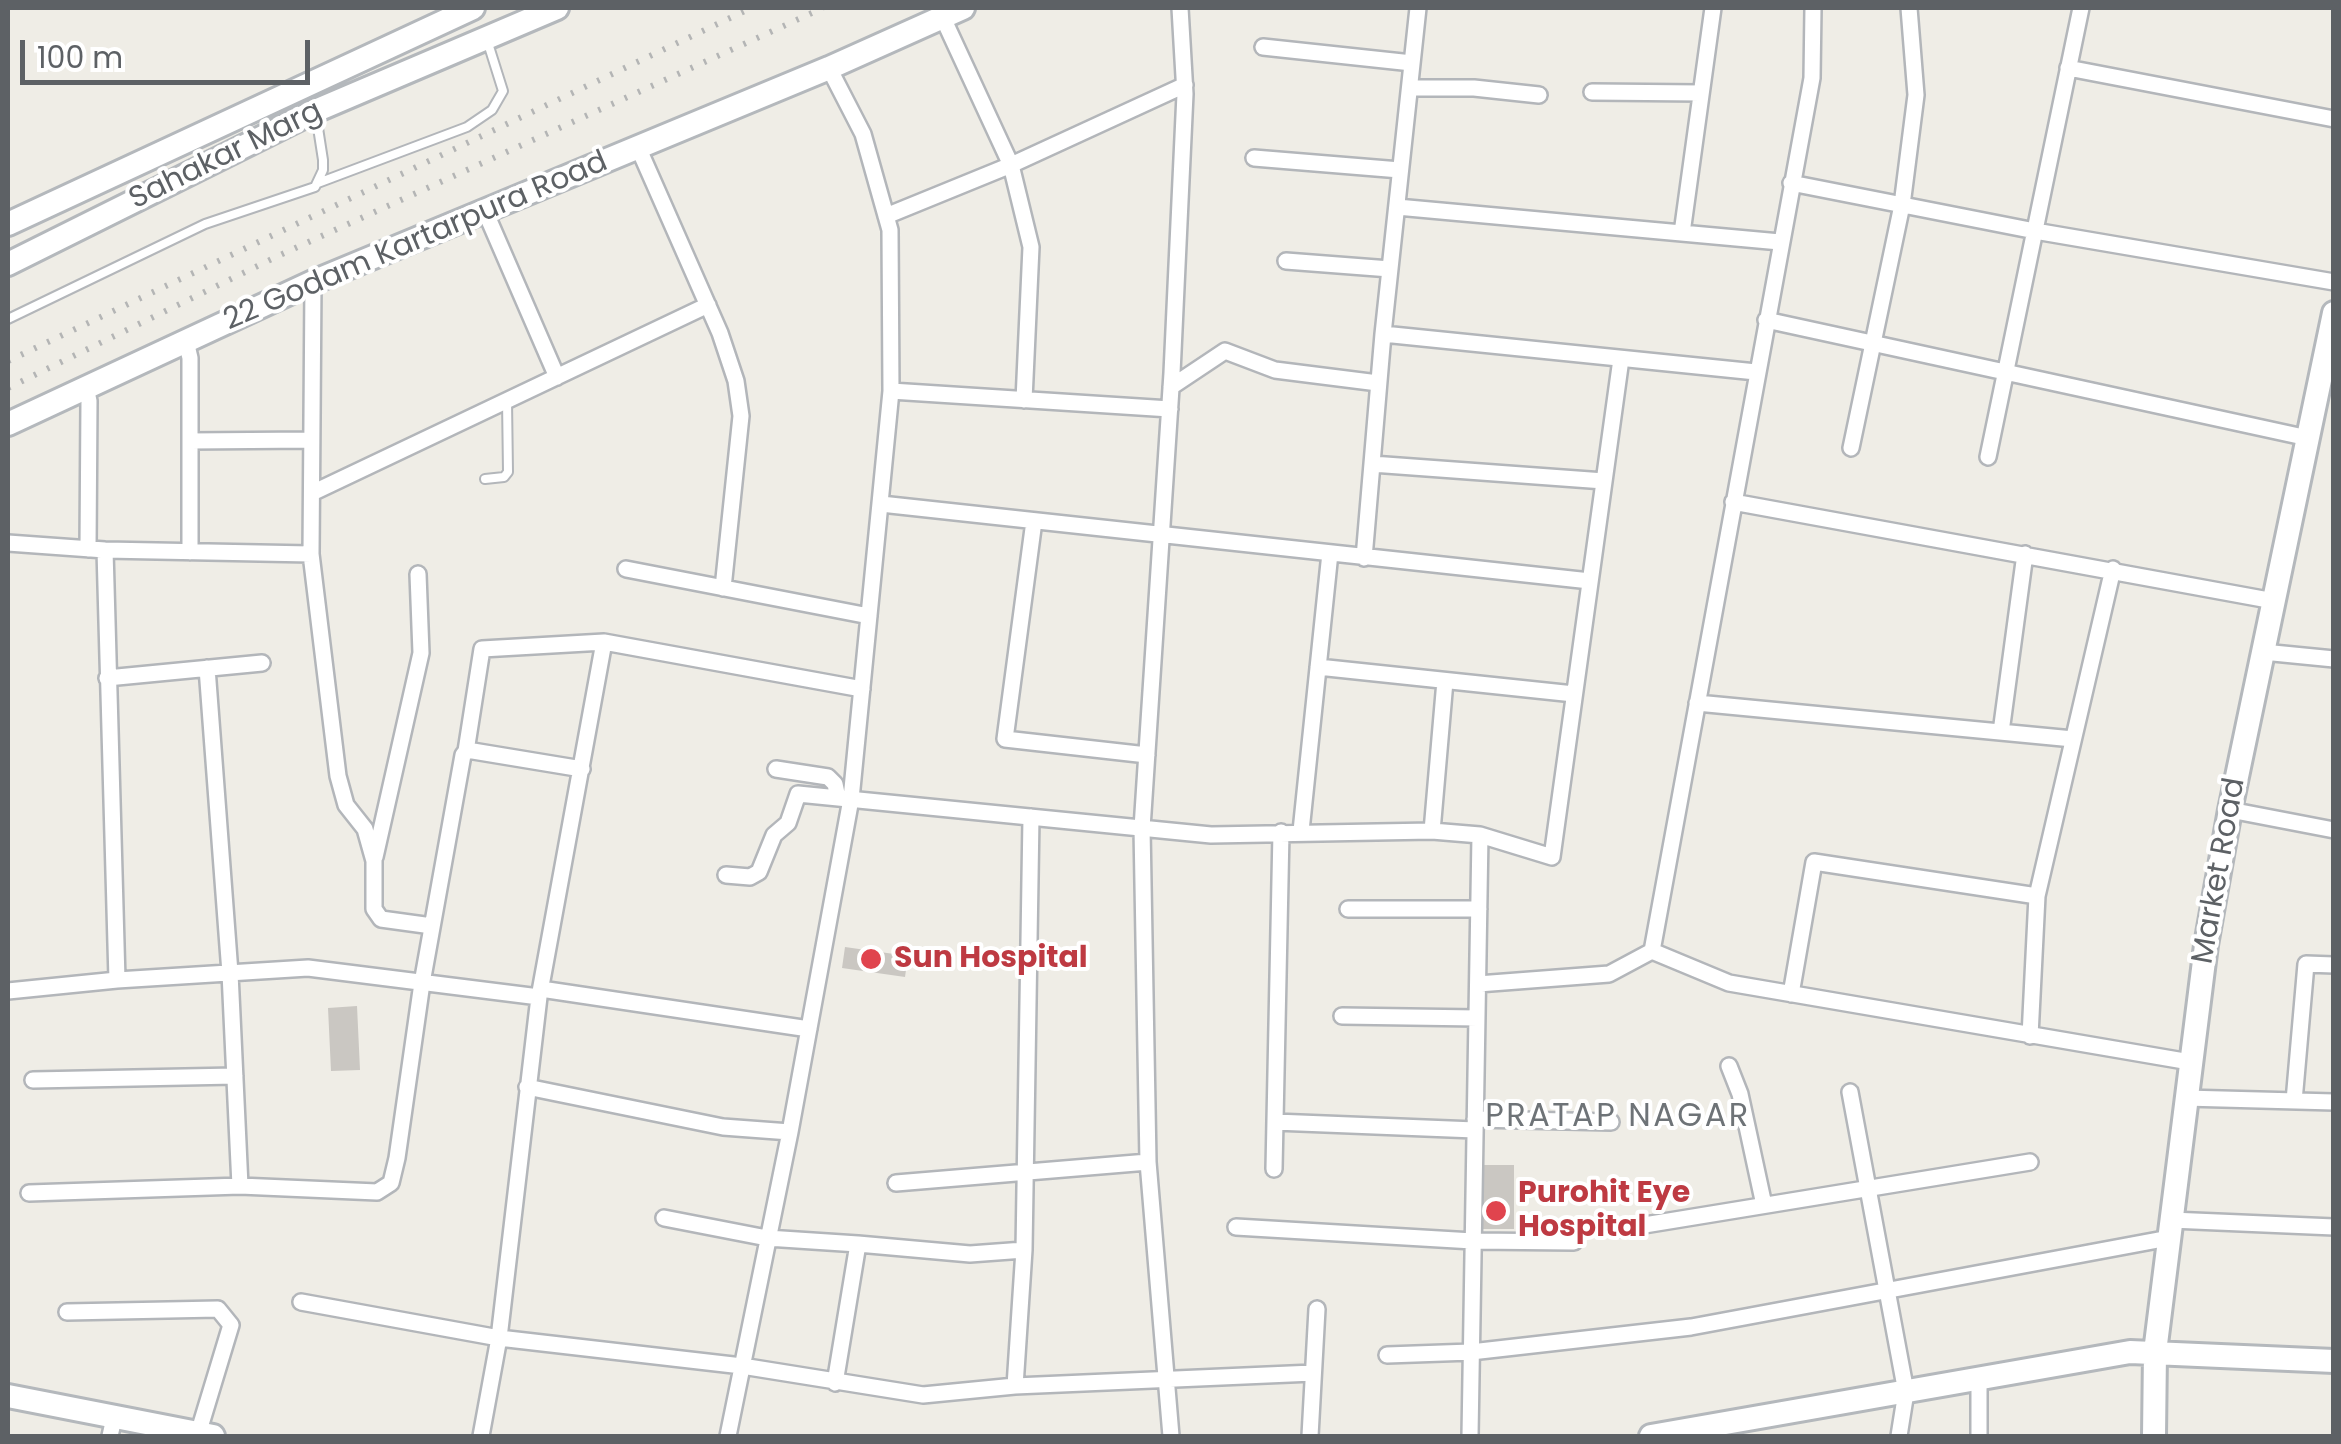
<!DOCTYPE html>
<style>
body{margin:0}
#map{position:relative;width:2341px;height:1444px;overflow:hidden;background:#efede6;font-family:Poppins,sans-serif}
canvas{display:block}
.frame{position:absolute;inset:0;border:10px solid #5d6165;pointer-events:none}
.scale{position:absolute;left:20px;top:40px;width:290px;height:45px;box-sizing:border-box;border:5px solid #5d6165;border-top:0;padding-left:12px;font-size:30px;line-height:35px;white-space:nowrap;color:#5d6165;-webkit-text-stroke:8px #fff;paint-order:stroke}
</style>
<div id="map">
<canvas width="2341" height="1444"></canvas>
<div class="frame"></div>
<div class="scale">100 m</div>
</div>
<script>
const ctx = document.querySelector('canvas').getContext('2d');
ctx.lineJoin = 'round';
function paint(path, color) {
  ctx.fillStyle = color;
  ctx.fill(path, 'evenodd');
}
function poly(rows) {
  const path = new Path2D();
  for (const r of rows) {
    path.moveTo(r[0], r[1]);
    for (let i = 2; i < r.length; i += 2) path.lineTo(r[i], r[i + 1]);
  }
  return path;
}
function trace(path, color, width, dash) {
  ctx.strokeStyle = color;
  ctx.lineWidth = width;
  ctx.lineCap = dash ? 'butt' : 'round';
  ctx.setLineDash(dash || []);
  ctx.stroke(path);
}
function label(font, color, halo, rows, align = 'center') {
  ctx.font = font + ' Poppins,sans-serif';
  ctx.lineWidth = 8;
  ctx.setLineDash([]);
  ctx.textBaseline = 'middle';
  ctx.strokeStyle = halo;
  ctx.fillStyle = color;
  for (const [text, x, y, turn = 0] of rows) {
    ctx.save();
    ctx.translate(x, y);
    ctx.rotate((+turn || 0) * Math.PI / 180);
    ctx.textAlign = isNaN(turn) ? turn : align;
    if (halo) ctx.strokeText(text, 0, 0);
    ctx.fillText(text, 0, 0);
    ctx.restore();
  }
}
paint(poly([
 [845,947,908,956,905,977,842,968],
 [357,1006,360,1070,331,1071,328,1008],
 [1482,1165,1514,1165,1514,1229,1482,1229]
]), '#cac7c2');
const lane = poly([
 [318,183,467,127,492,110,503,91,487,40],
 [8,319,205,224,315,187,323,170,323,160,316,115],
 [485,479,504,477,508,472,507,401]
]);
const street = poly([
 [943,18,1011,165,1031,247,1024,400],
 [1263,47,1412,63],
 [2068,68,2334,119],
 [1410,88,1474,88,1539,95],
 [1592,92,1701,93],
 [638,147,720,333,736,381,741,416,723,588],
 [1254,158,1400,170],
 [1791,183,2035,231,2334,282],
 [1397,207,1780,242],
 [485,211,557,377],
 [886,216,1011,165,1185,85],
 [1682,233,1713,8],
 [1286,261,1390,269],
 [313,282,311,554,338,776,346,805,365,829,374,861,374,909,381,919,432,926],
 [1766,320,2308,438],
 [1383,334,1756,372],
 [186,341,190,358,190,552],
 [1171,387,1225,351,1275,370,1378,383],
 [86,388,89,401,88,549],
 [891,391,1170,409],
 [190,441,311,440],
 [1851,448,1902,205,1916,95,1909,8],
 [1988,457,2081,8],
 [1372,464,1604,481],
 [312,493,708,305],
 [1733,502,2274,601],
 [881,504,1590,581],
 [1034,521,1005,739,1147,755],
 [8,543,105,550,311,554],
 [105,550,117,980],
 [1364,558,1383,334,1418,8],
 [626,569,869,616],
 [2263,652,2334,659],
 [1318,667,1574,694],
 [207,668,230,973,240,1186],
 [107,678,262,663],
 [1697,703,2073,739],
 [2001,732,2025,554],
 [466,751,482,649,604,642],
 [776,769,828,777,835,784,838,798],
 [2230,810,2334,830],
 [1301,831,1330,553],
 [1432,831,1445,681],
 [375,857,421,653,418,574],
 [726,875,750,877,759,872,774,835,788,823,798,794,1211,835,1432,831,1480,835,1552,857,1621,359],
 [1348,909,1479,909],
 [1652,951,1812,78,1813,8],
 [1652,951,1729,983,2190,1062],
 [1478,984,1609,974,1652,951],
 [541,989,809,1029],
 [8,991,117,980,308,968,539,997],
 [1791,994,1814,862,2037,896],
 [1342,1016,1477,1018],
 [2030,1036,2037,896,2113,569],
 [1729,1066,1740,1094,1764,1205],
 [33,1080,235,1076],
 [527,1087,723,1127,790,1132],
 [1850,1092,1906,1392,1899,1436],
 [2185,1098,2334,1102],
 [2294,1101,2306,964,2334,965],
 [1475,1119,1611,1122],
 [1275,1122,1475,1130],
 [1274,1169,1281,832],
 [896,1183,1148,1162],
 [29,1193,240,1186,377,1192,391,1183,397,1158,422,983,463,755,466,751,473,751,582,769],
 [664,1218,767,1238,858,1244,835,1383],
 [2171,1220,2334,1227],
 [1236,1227,1473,1241,1574,1242],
 [1620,1229,2030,1162],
 [858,1244,970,1254,1024,1250,1031,817],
 [301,1302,499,1338,742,1366,923,1395,1015,1386,1313,1373],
 [67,1312,218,1309,231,1325,198,1434],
 [1387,1355,1471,1352,1691,1327,2169,1238],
 [1979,1379,1979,1436],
 [1015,1386,1024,1250],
 [110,1436,114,1418],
 [481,1436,499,1338,539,997,604,642,862,689],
 [728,1436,790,1132,851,799,891,391,890,230,863,134,829,68],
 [1171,1436,1148,1162,1142,828,1172,373,1185,94,1180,8],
 [1310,1436,1317,1309],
 [1470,1436,1480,835]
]);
const secondary = poly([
 [8,224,473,8],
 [8,264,315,111,557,8],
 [8,424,313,282,829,68,963,8],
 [8,1396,213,1436],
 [1651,1436,2130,1352,2334,1361],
 [2154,1436,2155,1352,2206,945,2230,810,2334,313]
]);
trace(lane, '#b3b6ba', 12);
trace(street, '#b3b6ba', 20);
trace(secondary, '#b4b8bc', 28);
trace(lane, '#fff', 8);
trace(street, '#fff', 15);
trace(secondary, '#fff', 22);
trace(poly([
 [8,361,751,8],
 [8,388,278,256,823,8]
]), '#b4b5b5', 6, [2.5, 12]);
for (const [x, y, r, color] of [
 [871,959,12,"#e0444e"],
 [1496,1211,12,"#e0444e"]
]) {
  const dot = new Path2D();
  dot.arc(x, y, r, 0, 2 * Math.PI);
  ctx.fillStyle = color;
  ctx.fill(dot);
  trace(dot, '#fff', 4);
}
label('30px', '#5d6165', '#fff', [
 ["Sahakar Marg",226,156,-26],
 ["22 Godam Kartarpura Road",416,242,-23],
 ["Market Road",2220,871,-80]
]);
label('bold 30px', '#be3a42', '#fff', [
 ["Sun Hospital",894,959],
 ["Purohit Eye",1518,1194],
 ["Hospital",1518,1228]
], 'left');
ctx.letterSpacing = '2.5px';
label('32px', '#6e7377', '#fff', [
 ["PRATAP NAGAR",1618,1118]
]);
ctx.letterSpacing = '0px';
</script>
